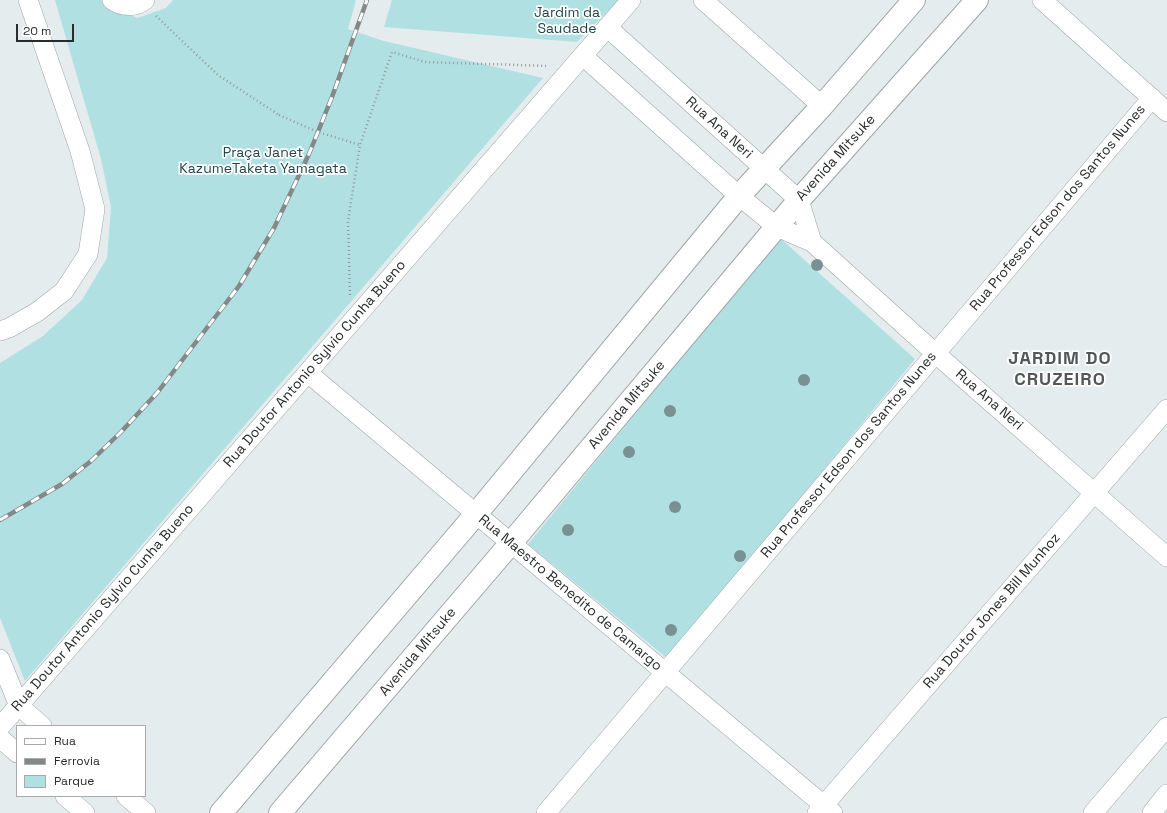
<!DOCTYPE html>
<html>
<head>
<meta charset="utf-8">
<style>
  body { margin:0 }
  #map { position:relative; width:1167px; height:813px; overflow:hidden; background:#e5eced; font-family:"Space Grotesk",sans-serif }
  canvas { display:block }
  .legend { position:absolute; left:16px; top:725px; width:130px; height:72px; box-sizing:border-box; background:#fff; border:1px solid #a9abab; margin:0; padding:5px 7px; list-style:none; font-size:12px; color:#292c2c }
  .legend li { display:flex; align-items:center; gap:8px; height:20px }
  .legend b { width:20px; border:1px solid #a9abab }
  .scale { position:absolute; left:16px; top:24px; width:58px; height:18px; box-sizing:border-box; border:2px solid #292c2c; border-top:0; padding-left:5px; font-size:12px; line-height:14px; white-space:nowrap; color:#292c2c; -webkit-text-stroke:3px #fff; paint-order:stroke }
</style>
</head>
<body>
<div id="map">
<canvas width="1167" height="813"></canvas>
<ul class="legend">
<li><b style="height:5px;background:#fff"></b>Rua</li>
<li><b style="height:5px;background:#838888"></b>Ferrovia</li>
<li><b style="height:11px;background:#b1e0e3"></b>Parque</li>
</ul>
<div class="scale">20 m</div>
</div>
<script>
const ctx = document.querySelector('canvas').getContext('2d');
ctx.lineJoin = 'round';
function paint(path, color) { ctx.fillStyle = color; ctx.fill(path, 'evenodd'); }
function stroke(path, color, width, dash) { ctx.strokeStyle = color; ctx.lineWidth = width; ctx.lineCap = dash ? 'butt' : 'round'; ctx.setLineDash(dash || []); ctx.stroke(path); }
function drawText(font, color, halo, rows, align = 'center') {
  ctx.font = font + ' "Space Grotesk",sans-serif'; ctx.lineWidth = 3.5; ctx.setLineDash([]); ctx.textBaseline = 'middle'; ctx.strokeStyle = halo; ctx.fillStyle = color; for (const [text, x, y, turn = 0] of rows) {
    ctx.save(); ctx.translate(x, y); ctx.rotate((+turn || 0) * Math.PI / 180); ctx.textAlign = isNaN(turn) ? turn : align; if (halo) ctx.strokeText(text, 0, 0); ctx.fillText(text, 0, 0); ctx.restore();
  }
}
const green = new Path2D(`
  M55,0h49l33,18 29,-10 7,-8h183l-8,29 36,12 159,37 -518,603 -25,-63v-255l43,-27 39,-36 25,-42 4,-51 -10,-48z
  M392,0h227l-42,42 -193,-15z
  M780,238l135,121 -247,300 -140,-115z`);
const path = new Path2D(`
  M156,16l62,59 61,40
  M350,295l-2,-74 12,-76 32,-93 33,10 124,4`);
const minor = new Path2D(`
  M112,0c10,7 23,8 33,0
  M703,0l119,106
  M1042,0l125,112
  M607,27l192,173 13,42
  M583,56l156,140 38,31 35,15 123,111 232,204
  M0,331l9,-3 28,-16 27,-21 24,-37 7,-45 -15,-58 -52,-151
  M308,373l525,440
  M0,659l19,47 23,20
  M0,727l631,-727
  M0,738l17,15
  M65,796l20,17
  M126,796l20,17
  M546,813l606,-715
  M817,813l350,-404
  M1093,813l74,-86
  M1152,813l15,-19`);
const secondary = new Path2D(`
  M221,813l255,-299 263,-318 83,-90 92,-106
  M280,813l231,-270 288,-343 178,-200`);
const rail = new Path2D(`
  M0,520l62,-36 29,-23 30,-29 36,-39 82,-107 35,-58 35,-74 23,-57 35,-97`);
const pathBridge = new Path2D(`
  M279,115l39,17 42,13`);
const trees = [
  [817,265],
  [804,380],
  [670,411],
  [629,452],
  [675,507],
  [568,530],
  [740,556],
  [671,630]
];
const parkNames = [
  ["Jardim da",567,13],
  ["Saudade",567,29],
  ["Praça Janet",263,153],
  ["KazumeTaketa Yamagata",263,169]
];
const streetNames = [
  ["Rua Ana Neri",719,128,42],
  ["Avenida Mitsuke",836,158,-48],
  ["Rua Professor Edson dos Santos Nunes",1058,208,-50],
  ["Rua Doutor Antonio Sylvio Cunha Bueno",315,364,-49],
  ["Rua Ana Neri",989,400,41],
  ["Avenida Mitsuke",627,405,-50],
  ["Rua Professor Edson dos Santos Nunes",849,455,-50],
  ["Rua Maestro Benedito de Camargo",570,593,40],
  ["Rua Doutor Antonio Sylvio Cunha Bueno",103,608,-49],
  ["Rua Doutor Jones Bill Munhoz",992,611,-49],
  ["Avenida Mitsuke",418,652,-50]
];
const districtNames = [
  ["JARDIM DO",1060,359],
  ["CRUZEIRO",1060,380]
];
paint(green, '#b1e0e3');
stroke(minor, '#9ea5a6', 20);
stroke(secondary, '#9ea5a6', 24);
stroke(path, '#949999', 2.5, [1, 3]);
stroke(minor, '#fff', 19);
stroke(secondary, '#fff', 22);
stroke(rail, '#838888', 4.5);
stroke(rail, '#fff', 3, [9]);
stroke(pathBridge, '#949999', 2.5, [1, 3]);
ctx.fillStyle = '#799193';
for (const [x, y] of trees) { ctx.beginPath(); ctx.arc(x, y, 6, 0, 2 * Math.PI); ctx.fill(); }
drawText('14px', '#20474a', '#fff', parkNames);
drawText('14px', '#292c2c', '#fff', streetNames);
ctx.letterSpacing = '1px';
drawText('bold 18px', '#515858', '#fff', districtNames);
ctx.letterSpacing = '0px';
</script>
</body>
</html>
